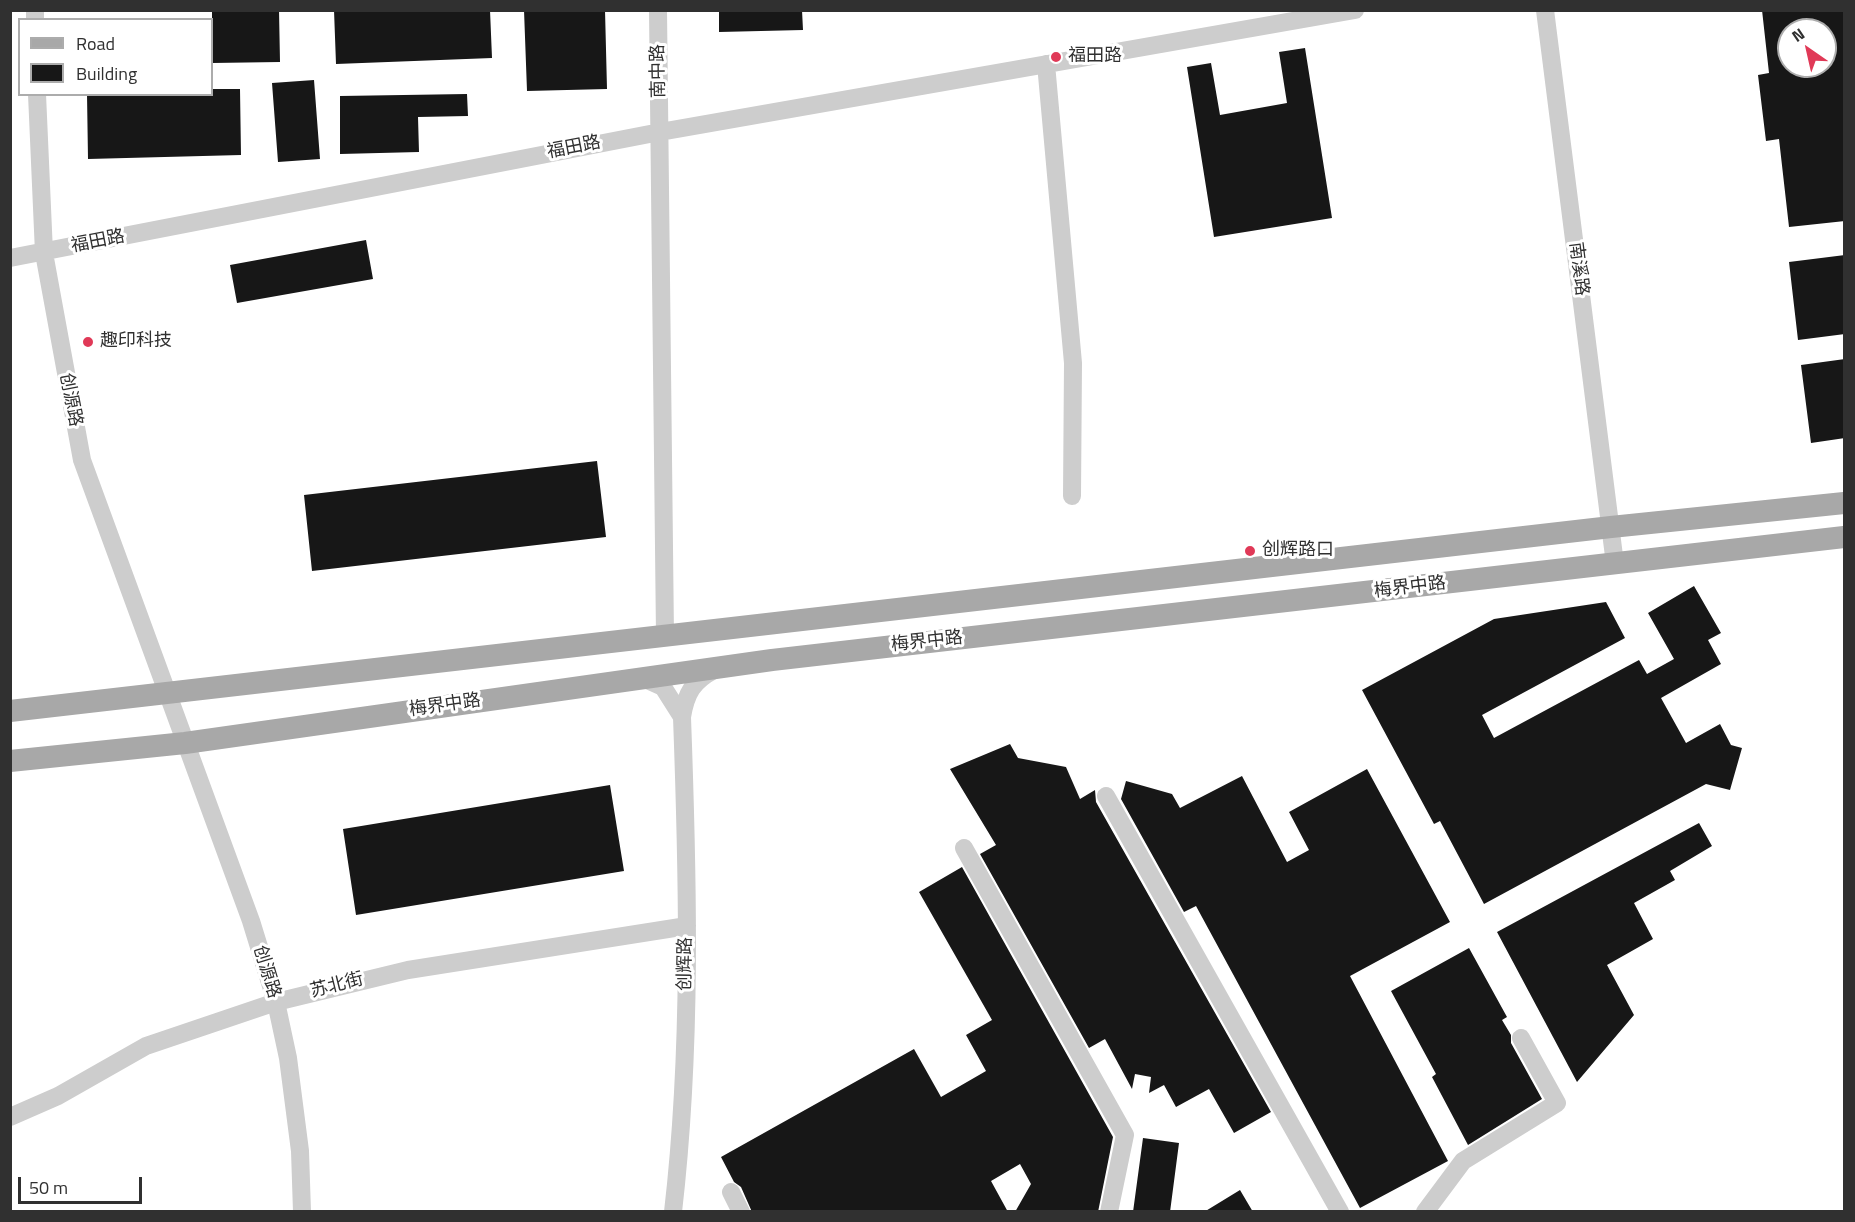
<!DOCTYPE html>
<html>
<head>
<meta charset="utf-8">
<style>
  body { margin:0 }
  #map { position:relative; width:1855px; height:1222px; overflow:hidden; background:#fff; font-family:"Titillium Web",sans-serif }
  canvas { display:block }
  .frame { position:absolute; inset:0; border:12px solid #303030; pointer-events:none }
  .legend { position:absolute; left:18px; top:18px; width:195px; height:78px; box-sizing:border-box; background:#fff; border:2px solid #acacac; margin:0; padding:8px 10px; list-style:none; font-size:18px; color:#303030 }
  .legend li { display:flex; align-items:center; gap:12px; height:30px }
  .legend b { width:30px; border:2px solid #acacac }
  .north { position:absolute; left:1777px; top:18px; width:60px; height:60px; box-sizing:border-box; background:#fff; border:2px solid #acacac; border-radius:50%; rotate:326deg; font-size:16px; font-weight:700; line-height:24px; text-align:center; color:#303030 }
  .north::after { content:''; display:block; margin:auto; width:21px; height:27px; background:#e03957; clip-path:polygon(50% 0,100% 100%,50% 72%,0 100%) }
  .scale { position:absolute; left:18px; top:1177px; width:124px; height:27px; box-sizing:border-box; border:3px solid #303030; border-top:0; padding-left:8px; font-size:18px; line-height:21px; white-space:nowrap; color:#303030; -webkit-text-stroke:4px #fff; paint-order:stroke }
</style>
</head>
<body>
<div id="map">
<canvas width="1855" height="1222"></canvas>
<div class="frame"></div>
<ul class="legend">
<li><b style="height:8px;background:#a8a8a8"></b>Road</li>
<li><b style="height:16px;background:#171717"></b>Building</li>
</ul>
<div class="north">N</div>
<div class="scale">50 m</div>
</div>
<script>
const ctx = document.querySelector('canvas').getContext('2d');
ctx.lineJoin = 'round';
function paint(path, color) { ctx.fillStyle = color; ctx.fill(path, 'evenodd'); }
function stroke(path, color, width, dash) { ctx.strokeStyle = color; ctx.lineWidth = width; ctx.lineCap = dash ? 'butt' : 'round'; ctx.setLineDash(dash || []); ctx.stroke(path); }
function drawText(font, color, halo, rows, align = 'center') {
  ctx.font = font + ' "Titillium Web","Noto Sans SC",sans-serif'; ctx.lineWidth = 6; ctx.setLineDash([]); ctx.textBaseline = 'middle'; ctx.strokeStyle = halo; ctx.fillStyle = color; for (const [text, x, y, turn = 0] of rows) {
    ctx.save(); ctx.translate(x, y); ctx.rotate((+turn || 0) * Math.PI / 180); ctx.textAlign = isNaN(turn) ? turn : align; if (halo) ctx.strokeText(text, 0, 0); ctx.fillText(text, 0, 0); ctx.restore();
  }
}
const building = new Path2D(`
  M212,10h67l1,52 -68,1z
  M334,10h156l2,48 -156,6z
  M524,10h81l2,79 -80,2z
  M719,10h83l1,20 -84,2z
  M1762,10h83v211l-56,6 -10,-88 -13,2 -8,-66 11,-2zM1789,30h36v36h-36z
  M1305,48l27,170 -118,19 -27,-170 24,-4 9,52 67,-12 -8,-51z
  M314,80l6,79 -42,3 -6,-79z
  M212,89h28l1,66 -153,4 -1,-65h125z
  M467,94l1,22 -50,1 1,35 -79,2v-58z
  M366,240l7,39 -136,24 -7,-38z
  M1845,255v79l-47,6 -9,-78z
  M1845,359v79l-34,5 -10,-78z
  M597,461l9,76 -294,34 -8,-76z
  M1694,586l27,47 -13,7 13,24 -60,34 25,45 34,-19 11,21 11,3 -12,42 -24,-6 -222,120 -44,-83 -6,3 -72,-134 132,-71 112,-17 19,36 -143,77 12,23 145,-78 8,14 27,-15 -26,-46z
  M1010,744l8,14 48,9 14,32 15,-9 1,12 175,310 -37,21 -25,-44 -33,18 -12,-22 -15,8 2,-16 -16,-3 -3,15 -27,-50 -16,9 -109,-194 16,-9 -46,-76z
  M1367,769l83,153 -100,54 98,185 -88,47 -164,-302 -12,6 -63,-113 5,-18 46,13 8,14 62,-32 45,86 22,-12 -20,-38z
  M610,785l14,86 -268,44 -13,-86z
  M1699,823l13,23 -42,25 5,9 -41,23 19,36 -46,26 27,50 -57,67 -80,-150z
  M962,867l151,270 -15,75h-83l16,-28 -11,-20 -29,17 17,31h-256l-11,-25 -7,-5 -13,-25 193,-108 27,48 45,-26 -20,-36 26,-15 -73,-128z
  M1469,948l38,69 -5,3 9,15v8l31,56 -74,46 -36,-68 4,-3 -45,-83z
  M1143,1138l36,5 -9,69h-37z
  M1240,1190l13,22h-49z`);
const minor = new Path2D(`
  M35,10v10
  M658,10l7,626
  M1545,10l70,554
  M1046,64l27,299 -1,133
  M37,94l7,159 38,207 169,461 25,81 12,56 12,93 2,61
  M10,258l650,-126 695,-122
  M643,678l20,9 19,30c4,-24 11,-36 32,-47
  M1106,796l234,416
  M964,848l161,287 -16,77
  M10,1117l48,-21 88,-50 130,-44 132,-32 279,-44
  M731,1192l10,20
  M673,1212c19,-164 15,-331 9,-495
  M1425,1212l38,-51 94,-58 -36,-65`);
const major = new Path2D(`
  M10,711l1601,-184 233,-24
  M10,761l175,-18 587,-83 1072,-123`);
const markers = [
  [1056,57,6,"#e03957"],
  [88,342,6,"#e03957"],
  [1250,551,6,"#e03957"]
];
const poiNames = [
  ["福田路",1068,57],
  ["趣印科技",100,342],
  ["创辉路口",1262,551]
];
const streetNames = [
  ["南中路",659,71,-91],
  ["福田路",574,148,-11],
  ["福田路",98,242,-11],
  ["南溪路",1578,269,83],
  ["创源路",70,400,79],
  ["梅界中路",1410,588,-7],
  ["梅界中路",927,642,-6],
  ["梅界中路",445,706,-8],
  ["创辉路",686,964,-89],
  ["创源路",266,972,73],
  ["苏北街",337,986,-14]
];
paint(building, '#171717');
stroke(minor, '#cdcdcd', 18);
stroke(major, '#a8a8a8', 22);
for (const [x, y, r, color] of markers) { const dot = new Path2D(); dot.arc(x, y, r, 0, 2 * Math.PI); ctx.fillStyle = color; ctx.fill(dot); stroke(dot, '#fff', 2); }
drawText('18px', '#303030', '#fff', poiNames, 'left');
drawText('18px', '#303030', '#fff', streetNames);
</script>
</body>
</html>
